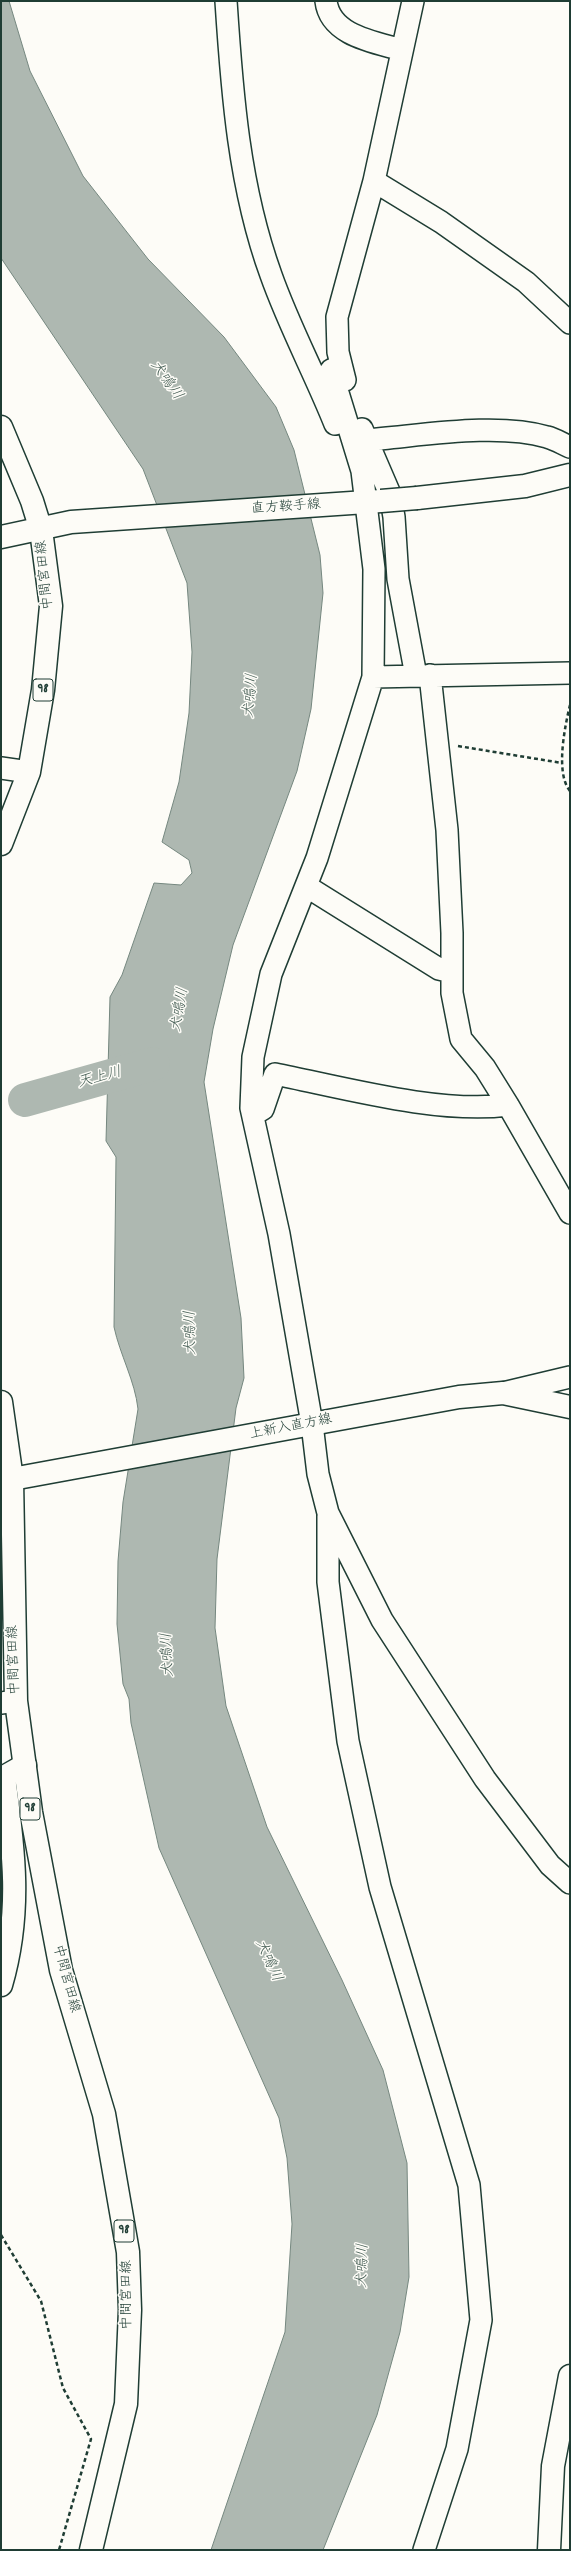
<!DOCTYPE html>
<html>
<head>
<meta charset="utf-8">
<style>
  body { margin:0 }
  #map { position:relative; width:571px; height:2551px; overflow:hidden; background:#fdfcf7; font-family:Dekko,sans-serif }
  canvas { display:block }
  .frame { position:absolute; inset:0; border:2px solid #1f3d34; pointer-events:none }
</style>
</head>
<body>
<div id="map">
<canvas width="571" height="2551"></canvas>
<div class="frame"></div>
</div>
<script>
const ctx = document.querySelector('canvas').getContext('2d');
ctx.lineJoin = 'round';
function paint(path, color) { ctx.fillStyle = color; ctx.fill(path, 'evenodd'); }
function stroke(path, color, width, dash) { ctx.strokeStyle = color; ctx.lineWidth = width; ctx.lineCap = dash ? 'butt' : 'round'; ctx.setLineDash(dash || []); ctx.stroke(path); }
function drawText(font, color, halo, rows, align = 'center') {
  ctx.font = font + ' Dekko,"Klee One",sans-serif'; ctx.lineWidth = 3; ctx.setLineDash([]); ctx.textBaseline = 'middle'; ctx.strokeStyle = halo; ctx.fillStyle = color; for (const [text, x, y, turn = 0] of rows) {
    ctx.save(); ctx.translate(x, y); ctx.rotate((+turn || 0) * Math.PI / 180); ctx.textAlign = isNaN(turn) ? turn : align; if (halo) ctx.strokeText(text, 0, 0); ctx.fillText(text, 0, 0); ctx.restore();
  }
}
const water = new Path2D(`
  M1,1h8l21,70 53,105 65,83 76,78 52,70 18,43 26,105 3,38 -12,116 -14,62 -64,174 -20,84 -9,53 37,236 3,60 -8,30 -19,151 -2,69 11,78 41,121 75,153 41,90 24,93 2,114 -9,55 -23,83 -54,135h-112l74,-218 7,-108 -5,-66 -8,-40 -120,-270 -28,-125 -2,-24 -6,-15 -6,-60 1,-63 5,-59 15,-93c-3,-28 -18,-54 -24,-82l2,-170 -10,-16 4,-144 12,-22 32,-92 27,2 11,-12 -3,-13 -27,-18 17,-60 10,-69 3,-61 -5,-69 -44,-114 -142,-211z`);
const river = new Path2D(`
  M25,1100l128,-36`);
const path = new Path2D(`
  M570,705c-5,21 -15,68 0,86
  M458,746l104,17
  M1,2235l40,66 22,87 28,51 -32,111`);
const minor = new Path2D(`
  M226,1c6,92 13,186 45,274 18,51 44,99 64,149
  M326,1c4,35 49,41 76,49
  M374,181l67,41 85,60 44,41
  M341,366l-10,4 31,101 12,98 -1,108 -56,181 -46,116 -18,83 -2,51 28,126 33,190 6,50 10,39 54,107 103,159 65,86 20,18
  M345,380l-7,-28 -1,-35 37,-136 39,-180
  M362,429l28,65 4,23 4,62 18,97
  M366,440c54,-4 130,-18 181,-3 8,2 16,7 23,10
  M430,675l17,155 5,103v60l9,46 24,29 23,37 62,108
  M373,677l197,-4
  M1,768l28,4
  M306,886l133,83 13,3
  M253,1115l10,-6 12,-35c70,14 164,40 233,31
  M503,1393l67,-16
  M328,1516v66l20,159 32,146 89,298 12,135 -24,129 -33,101
  M1,1703l15,-2`);
const tertiary = new Path2D(`
  M1,1985c21,-72 13,-135 3,-208l21,-12
  M549,2550l4,-84 17,-90`);
const secondary = new Path2D(`
  M417,498l108,-12 45,-11
  M1,537l70,-15 310,-21
  M12,1479l447,-82 44,-4 67,14`);
const primary = new Path2D(`
  M1,427l31,74 9,29 10,76 -8,84 -14,82 -28,72
  M1,1402l11,77 4,222 15,111 30,158 43,144 24,138 2,58 -4,94 -35,146`);
const secondaryBridge = new Path2D(`
  M381,501l36,-3`);
const shields = [
  [43,690,20],
  [30,1809,20],
  [124,2231,20]
];
const shieldNames = [
  ["98",43,690],
  ["98",30,1809],
  ["98",124,2231]
];
const streetNames = [
  ["直方鞍手線",286,508,-4],
  ["中間宮田線",46,575,-96],
  ["上新入直方線",291,1428,-11],
  ["中間宮田線",15,1660,-92],
  ["中間宮田線",65,1979,75],
  ["中間宮田線",128,2295,-90]
];
const waterNames = [
  ["犬鳴川",165,381,55],
  ["犬鳴川",252,696,-85],
  ["犬鳴川",181,1010,-80],
  ["天上川",100,1079,-15],
  ["犬鳴川",192,1333,-91],
  ["犬鳴川",169,1655,-93],
  ["犬鳴川",267,1961,65],
  ["犬鳴川",364,2266,-88]
];
paint(water, '#aeb8b1');
stroke(water, '#75877f', 1);
stroke(river, '#aeb8b1', 34);
stroke(minor, '#1f3d34', 24);
stroke(tertiary, '#1f3d34', 25);
stroke(secondary, '#1f3d34', 25);
stroke(primary, '#1f3d34', 25);
stroke(path, '#1f3d34', 2.5, [4, 3]);
stroke(minor, '#fdfcf7', 21);
stroke(tertiary, '#fdfcf7', 22);
stroke(secondary, '#fdfcf7', 22);
stroke(primary, '#fdfcf7', 22);
stroke(secondaryBridge, '#1f3d34', 25, []);
stroke(secondaryBridge, '#fdfcf7', 22);
for (const [x, y, w] of shields) { const box = new Path2D(); box.roundRect(x - w / 2, y - 11, w, 22, 3); ctx.fillStyle = '#fdfcf7'; ctx.fill(box); stroke(box, '#1f3d34', 1); }
drawText('bold 13px', '#1f3d34', null, shieldNames);
drawText('14px', '#1f3d34', '#fdfcf7', streetNames);
drawText('italic 15px', '#435c53', '#fdfcf7', waterNames);
</script>
</body>
</html>
